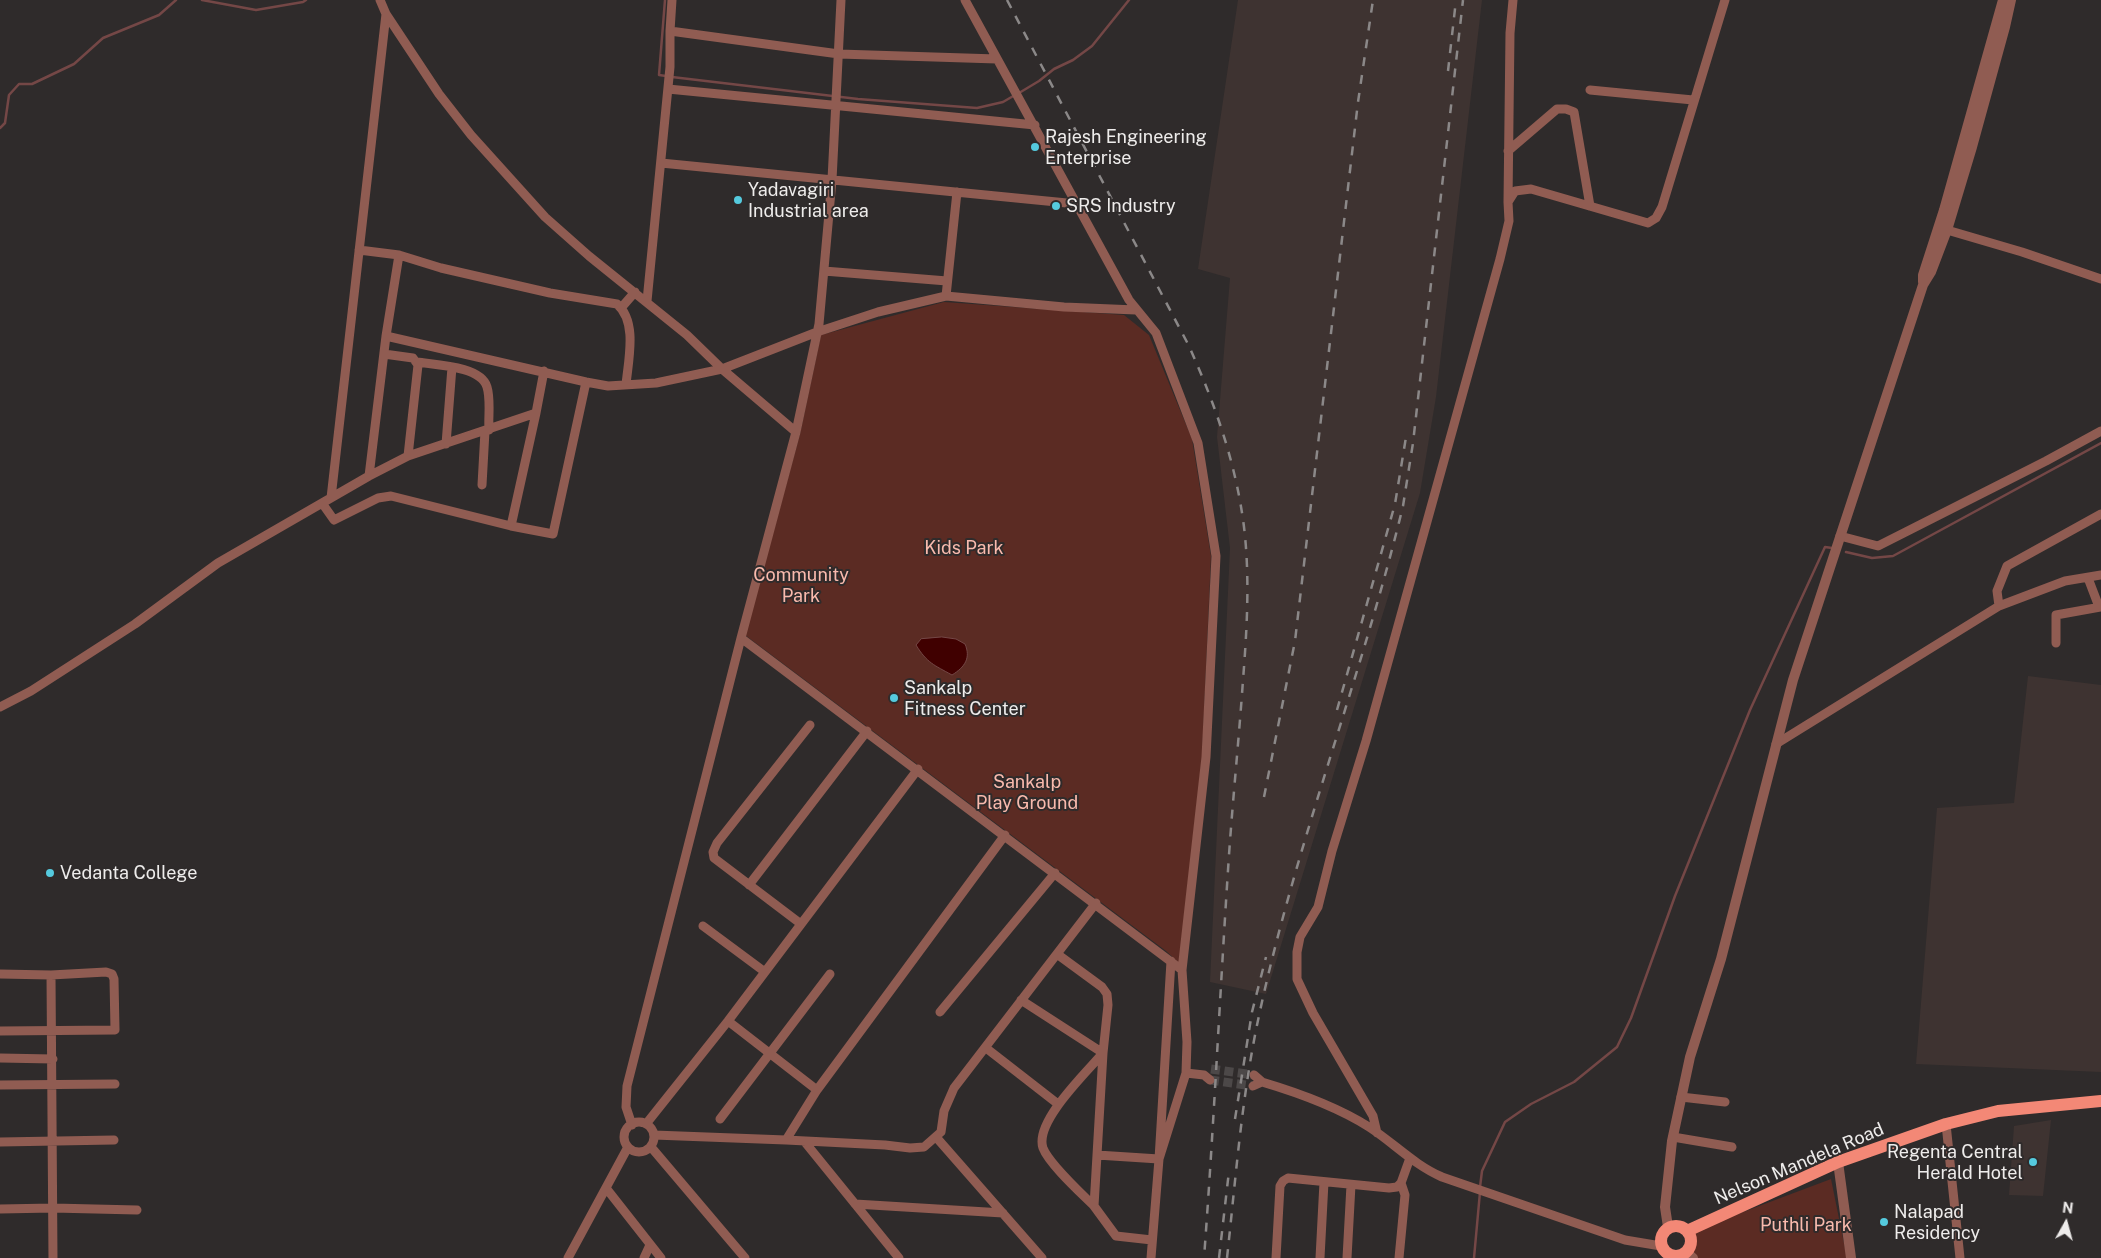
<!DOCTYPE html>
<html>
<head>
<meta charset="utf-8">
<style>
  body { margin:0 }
  #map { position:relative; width:2101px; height:1258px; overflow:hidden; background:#2f2b2b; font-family:"Public Sans",sans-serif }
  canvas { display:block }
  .north { position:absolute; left:2041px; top:1198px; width:50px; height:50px; -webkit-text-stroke:4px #2f2b2b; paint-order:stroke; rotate:7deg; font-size:14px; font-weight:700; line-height:20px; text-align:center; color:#eeeceb }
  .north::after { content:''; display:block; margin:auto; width:18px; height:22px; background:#eeeceb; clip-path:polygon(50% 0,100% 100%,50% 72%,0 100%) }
</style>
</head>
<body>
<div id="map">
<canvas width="2101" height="1258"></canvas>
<div class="north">N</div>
</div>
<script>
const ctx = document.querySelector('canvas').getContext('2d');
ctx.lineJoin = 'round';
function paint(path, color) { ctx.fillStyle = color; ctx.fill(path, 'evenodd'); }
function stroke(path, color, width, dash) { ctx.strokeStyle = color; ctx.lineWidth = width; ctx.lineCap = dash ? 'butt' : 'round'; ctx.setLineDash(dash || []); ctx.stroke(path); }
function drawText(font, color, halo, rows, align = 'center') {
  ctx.font = font + ' "Public Sans",sans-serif'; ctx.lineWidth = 4; ctx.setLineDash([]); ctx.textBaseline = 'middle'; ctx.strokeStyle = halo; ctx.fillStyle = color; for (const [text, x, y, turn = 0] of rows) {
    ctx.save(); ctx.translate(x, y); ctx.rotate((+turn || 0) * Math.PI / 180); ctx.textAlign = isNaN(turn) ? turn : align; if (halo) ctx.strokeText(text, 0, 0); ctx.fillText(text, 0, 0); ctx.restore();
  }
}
const built = new Path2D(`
  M1238,0h244l-46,397 -16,96 -154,501 -56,-12 20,-434 -13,-111 13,-159 -32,-9z
  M2028,676l73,9v387l-185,-8 21,-256 77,-5z
  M2051,1120l-8,76 -34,-1 5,-69z`);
const green = new Path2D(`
  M944,302l180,13 25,20 43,104 19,117 -9,201 -23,206 -13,-12 -421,-316 55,-201 21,-99z
  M1831,1179l16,79h-152l-7,-6 4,-8 -2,-12z`);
const water = new Path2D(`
  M942,637l14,2 9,5c6,14 0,23 -13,31 -18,-10 -25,-12 -36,-30l5,-6z`);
const stream = new Path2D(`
  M202,0l54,10 47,-8 3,-2
  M665,0l-6,75 7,1
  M672,77l186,22 119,9 26,-6 12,-7
  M1019,93l20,-12 15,-12 19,-9 19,-14 37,-46
  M0,128l5,-5 4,-28 10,-11h13l42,-20 29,-26 56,-23 17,-15
  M1846,552l26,6 21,-2 208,-113
  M1480,1187l2,-16 23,-49 26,-18 43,-22 43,-35 14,-29 44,-122 75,-186 75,-163 7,1
  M1474,1258l6,-66`);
const minorTunnel = new Path2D(`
  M1211,1069l43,6
  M1210,1080l43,6`);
const minor = new Path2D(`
  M380,0l6,14 53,80 32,41 74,82 44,39 98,79 35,34 74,63
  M965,0l164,300 27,33 42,110 18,113 -10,201 -24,213
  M670,31l169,23 158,5
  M668,89l367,36
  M1590,90l103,10
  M1508,151l49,-42h9l8,3 16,94
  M661,163l416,41
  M1508,202l2,-169 3,-33
  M1947,230l75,22 79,27
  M359,250l40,5 42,13 109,25 67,11c21,18 11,57 9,81
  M824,271l123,10
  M946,296l11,-104
  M647,301l23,-234v-36l2,-31
  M621,308l14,-16
  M386,336l200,46 22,4 48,-3 66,-14 95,-37 61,-20 68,-16 118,11 72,3
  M384,354l29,4 5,7 -10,91
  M417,362c18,3 64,4 70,25 4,13 1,30 2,43
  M446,444l6,-77
  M369,476l17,-140 13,-81
  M482,485l3,-54
  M331,498l55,-484
  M322,503l12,17 44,-22 13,-2 120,30 42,8 33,-152
  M511,526l25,-113 8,-42
  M1840,536l38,10 168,-85 55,-30
  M2088,578l11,29
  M1999,606l-2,-15 10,-25 94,-52
  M741,638l441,332 5,72 -1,31 18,2 6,5
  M2056,643v-28l45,-8
  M0,707l31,-16 104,-67 83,-61 151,-87 39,-20 128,-43
  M1776,744l223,-138 66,-25 36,-6
  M749,885l118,-154
  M801,924l-87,-66 -1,-6 4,-9 93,-118
  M703,926l62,46
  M1057,954l45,33 5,7 1,11 -5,48 -9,153 22,30 36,4
  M0,974l51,1 55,-3 6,2 2,5 1,51 -115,1
  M51,975l2,283
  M1021,1000l82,53c-16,19 -69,69 -60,95 6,16 38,45 51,58
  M940,1012l115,-139
  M728,1021l89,69
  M986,1048l72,56
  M0,1058l53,1
  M1254,1075l8,7c37,11 74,24 107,45 25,16 45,38 73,50l183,63 36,6
  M0,1085l115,-1
  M1253,1086l9,-4
  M1681,1097l44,5
  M720,1119l110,-145
  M624 1137a15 15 0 1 1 30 0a15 15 0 1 1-30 0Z
  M646,1124l82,-103 190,-252
  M1946,1124l14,134
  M632,1125l-6,-18 1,-21 114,-448 55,-206 23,-108 13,-144 9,-180
  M1377,1133l-4,-17 -60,-103 -16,-34v-27l3,-15 18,-30 14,-56 34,-110 134,-482 9,-38 -1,-19 7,-11 16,-2 117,34 8,-5 6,-11 63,-207
  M654,1135l132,5 99,5 25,3 14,-1 17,-15 3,-21 10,-23 142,-185
  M936,1137l106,121
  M1673,1137l59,10
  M786,1140l31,-50 188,-255
  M804,1141l95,117
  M0,1142l114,-2
  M651,1147l94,111
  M1097,1155l62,4 12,-198
  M606,1188l55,70
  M855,1204l148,9
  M0,1209l53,-1 84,2
  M568,1258l60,-111
  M644,1258l6,-13
  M1151,1258l8,-99 27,-86
  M1276,1258l4,-72 3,-5 5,-3 101,10 8,-1 4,-4 9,-25
  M1320,1258l4,-76
  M1347,1258l4,-73
  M1399,1258l6,-63 -4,-12`);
const tertiary = new Path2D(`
  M1923,282v-7l21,-65 59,-210
  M1838,1162l13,96
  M1668,1227l-3,-20 7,-66 18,-84 31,-98 72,-279 130,-395 8,-13 16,-42 25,-83 33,-120 6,-27
  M1686,1252l7,6`);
const primary = new Path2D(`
  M1661 1241a15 15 0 1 1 30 0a15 15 0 1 1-30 0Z
  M1687,1231l151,-69 108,-38 52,-13 103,-10`);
const rail = new Path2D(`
  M1007,0l182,346c26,58 47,117 55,181 6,50 3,102 -1,153 -4,58 -10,117 -14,175 -9,135 -15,269 -25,403
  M1448,71l8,-71
  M1337,710l58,-206 12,-73
  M1264,797l31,-156 63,-539 15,-102
  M1235,1119l17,-107 14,-55
  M1219,1258l10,-87
  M1227,1258c9,-82 15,-166 33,-247 37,-171 102,-335 143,-505l10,-63 50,-443`);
const markers = [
  [1035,147,5,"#55cade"],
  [738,200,5,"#55cade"],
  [1056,206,5,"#55cade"],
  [894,698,5,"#55cade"],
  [50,873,5,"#55cade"],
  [2033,1162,5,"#55cade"],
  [1884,1222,5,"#55cade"]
];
const poiNames = [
  ["Rajesh Engineering",1045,137],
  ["Enterprise",1045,158],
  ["Yadavagiri",748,190],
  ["Industrial area",748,211],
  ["SRS Industry",1066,206],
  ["Sankalp",904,688],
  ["Fitness Center",904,709],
  ["Vedanta College",60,873],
  ["Regenta Central",2023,1152,"right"],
  ["Herald Hotel",2023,1173,"right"],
  ["Nalapad",1894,1212],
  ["Residency",1894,1233]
];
const parkNames = [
  ["Kids Park",964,548],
  ["Community",801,575],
  ["Park",801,596],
  ["Sankalp",1027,782],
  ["Play Ground",1027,803],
  ["Puthli Park",1806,1225]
];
const streetNames = [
  ["Nelson Mandela Road",1799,1164,-23]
];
paint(built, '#3e3331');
paint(green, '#5b2b23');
paint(water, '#400000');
stroke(water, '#744746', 1);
stroke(stream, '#744746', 2.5);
stroke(minorTunnel, '#4c4848', 9, [9, 4.5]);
stroke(minor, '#905c52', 9);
stroke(tertiary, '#905c52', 10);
stroke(primary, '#f38876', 12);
stroke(rail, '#8b8888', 2.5, [9, 9]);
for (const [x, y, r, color] of markers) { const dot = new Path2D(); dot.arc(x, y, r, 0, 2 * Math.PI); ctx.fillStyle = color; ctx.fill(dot); stroke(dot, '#2f2b2b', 2); }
drawText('18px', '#eeeceb', '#2f2b2b', poiNames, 'left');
drawText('18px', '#f9baad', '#2f2b2b', parkNames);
drawText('18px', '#eeeceb', '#2f2b2b', streetNames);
</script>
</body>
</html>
